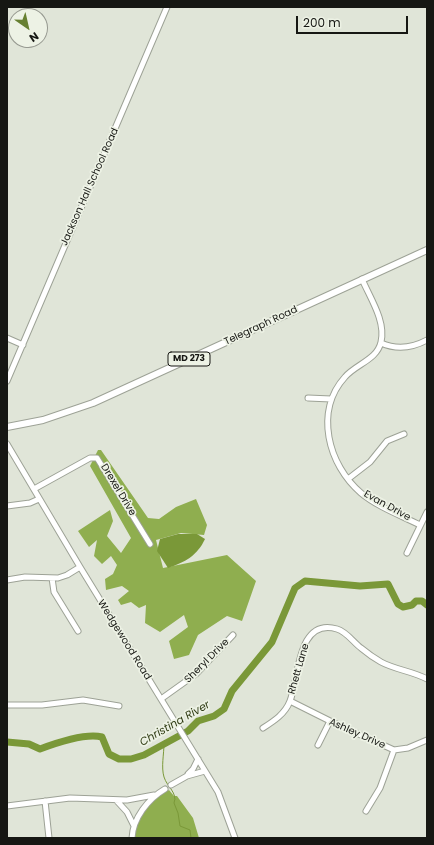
<!DOCTYPE html>
<html>
<head>
<meta charset="utf-8">
<style>
  body { margin:0 }
  #map { position:relative; width:434px; height:845px; overflow:hidden; background:#e0e5d8; font-family:Poppins,sans-serif }
  canvas { display:block }
  .frame { position:absolute; inset:0; border:8px solid #161713; pointer-events:none }
  .north { position:absolute; left:8px; top:8px; width:40px; height:40px; box-sizing:border-box; background:#edf2e5; border:1px solid #979a91; border-radius:50%; rotate:146deg; font-size:11px; font-weight:700; line-height:16px; text-align:center; color:#161713 }
  .north::after { content:''; display:block; margin:auto; width:14px; height:18px; background:#678032; clip-path:polygon(50% 0,100% 100%,50% 72%,0 100%) }
  .scale { position:absolute; left:296px; top:16px; width:112px; height:18px; box-sizing:border-box; border:2px solid #161713; border-top:0; padding-left:5px; font-size:12px; line-height:14px; white-space:nowrap; color:#161713; -webkit-text-stroke:3px #edf2e5; paint-order:stroke }
</style>
</head>
<body>
<div id="map">
<canvas width="434" height="845"></canvas>
<div class="frame"></div>
<div class="north">N</div>
<div class="scale">200 m</div>
</div>
<script>
const ctx = document.querySelector('canvas').getContext('2d');
ctx.lineJoin = 'round';
function paint(path, color) { ctx.fillStyle = color; ctx.fill(path, 'evenodd'); }
function stroke(path, color, width, dash) { ctx.strokeStyle = color; ctx.lineWidth = width; ctx.lineCap = dash ? 'butt' : 'round'; ctx.setLineDash(dash || []); ctx.stroke(path); }
function drawText(font, color, halo, rows, align = 'center') {
  ctx.font = font + ' Poppins,sans-serif'; ctx.lineWidth = 3.5; ctx.setLineDash([]); ctx.textBaseline = 'middle'; ctx.strokeStyle = halo; ctx.fillStyle = color; for (const [text, x, y, turn = 0] of rows) {
    ctx.save(); ctx.translate(x, y); ctx.rotate((+turn || 0) * Math.PI / 180); ctx.textAlign = isNaN(turn) ? turn : align; if (halo) ctx.strokeText(text, 0, 0); ctx.fillText(text, 0, 0); ctx.restore();
  }
}
const forest = new Path2D(`
  M98,450h3l47,68 11,1 17,-12 20,-8 11,26 -3,10 -23,-2 -25,7 7,28 64,-13 29,26 -14,40 -15,-5 -29,19 -9,20 -15,4 -5,-18 19,-14 -4,-12 -24,17 -15,-9 1,-18 -7,3 -8,-6 -10,3 -3,-5 11,-9 -7,-5 -16,4 -1,-11 8,-5 4,-9 -6,-9 -9,8 -8,-8 3,-16 -8,7 -11,-16 32,-21 3,11 -6,15 14,17 10,-15 -41,-72z
  M169,790l5,6h3l16,22 6,20h-64c1,-21 17,-39 34,-48z`);
const water = new Path2D(`
  M178,534h19l8,5c-8,17 -20,23 -37,29l-11,-17 3,-12z`);
const stream = new Path2D(`
  M164,744c0,10 -3,23 0,33 3,10 14,16 10,26l4,10 2,13 10,4 1,8`);
const river = new Path2D(`
  M7,742l22,2 11,5c16,-6 46,-16 62,-12l7,17 10,5h12l13,-4 44,-24 10,-10 16,-5 10,-7 8,-18 40,-49 20,-47 3,-7 10,-7 55,5 28,-2 10,20 5,3 9,-2 4,-4h6l5,4`);
const minor = new Path2D(`
  M362,279c8,19 24,42 19,63 -4,18 -25,22 -36,35 -31,34 -17,88 16,116 17,14 39,22 59,32
  M7,338l16,7
  M381,343c16,7 31,5 46,-3
  M7,381l160,-374
  M308,398l23,1
  M7,444l73,123 138,225 17,46
  M348,479l22,-17 17,-21 17,-7
  M34,489l56,-31h7l53,86
  M7,506l23,-3 9,-4
  M407,553l20,-41
  M52,578l2,14 24,39
  M7,580l18,-3 33,1 9,-3 13,-8
  M161,699l35,-25 37,-39
  M290,701l40,20 64,29 14,-2 19,-8
  M7,705h35l41,-5 36,6
  M263,728c11,-7 22,-14 27,-27 9,-23 7,-84 47,-72 10,3 16,13 24,19 6,5 13,10 20,14 15,8 31,9 46,17
  M318,745l12,-24
  M188,774l5,-5 5,-10
  M171,785l16,-9 18,-5
  M116,800l11,12 7,14
  M45,801l4,37
  M7,806l63,-8 57,2 27,-5
  M366,811l14,-23 14,-38
  M132,838c1,-20 16,-39 33,-49`);
const major = new Path2D(`
  M7,427l36,-7 50,-17 334,-153`);
const shields = [
  [189,359,42]
];
const shieldNames = [
  ["MD 273",189,359]
];
const streetNames = [
  ["Jackson Hall School Road",90,187,-66],
  ["Telegraph Road",261,326,-25],
  ["Drexel Drive",118,490,59],
  ["Evan Drive",387,506,29],
  ["Wedgewood Road",124,640,58],
  ["Sheryl Drive",207,661,-45],
  ["Rhett Lane",299,669,-74],
  ["Ashley Drive",357,734,24]
];
const waterNames = [
  ["Christina River",175,724,-30]
];
paint(forest, '#8fae4f');
paint(water, '#7a9838');
stroke(stream, '#7a9838', 1);
stroke(river, '#7a9838', 7);
stroke(minor, '#9da296', 7);
stroke(major, '#9da296', 8);
stroke(minor, '#fff', 5);
stroke(major, '#fff', 6);
for (const [x, y, w] of shields) { const box = new Path2D(); box.roundRect(x - w / 2, y - 7, w, 14, 3); ctx.fillStyle = '#edf2e5'; ctx.fill(box); stroke(box, '#161713', 1); }
drawText('bold 9px', '#161713', null, shieldNames);
drawText('10px', '#161713', '#edf2e5', streetNames);
drawText('italic 11px', '#323e17', '#edf2e5', waterNames);
</script>
</body>
</html>
